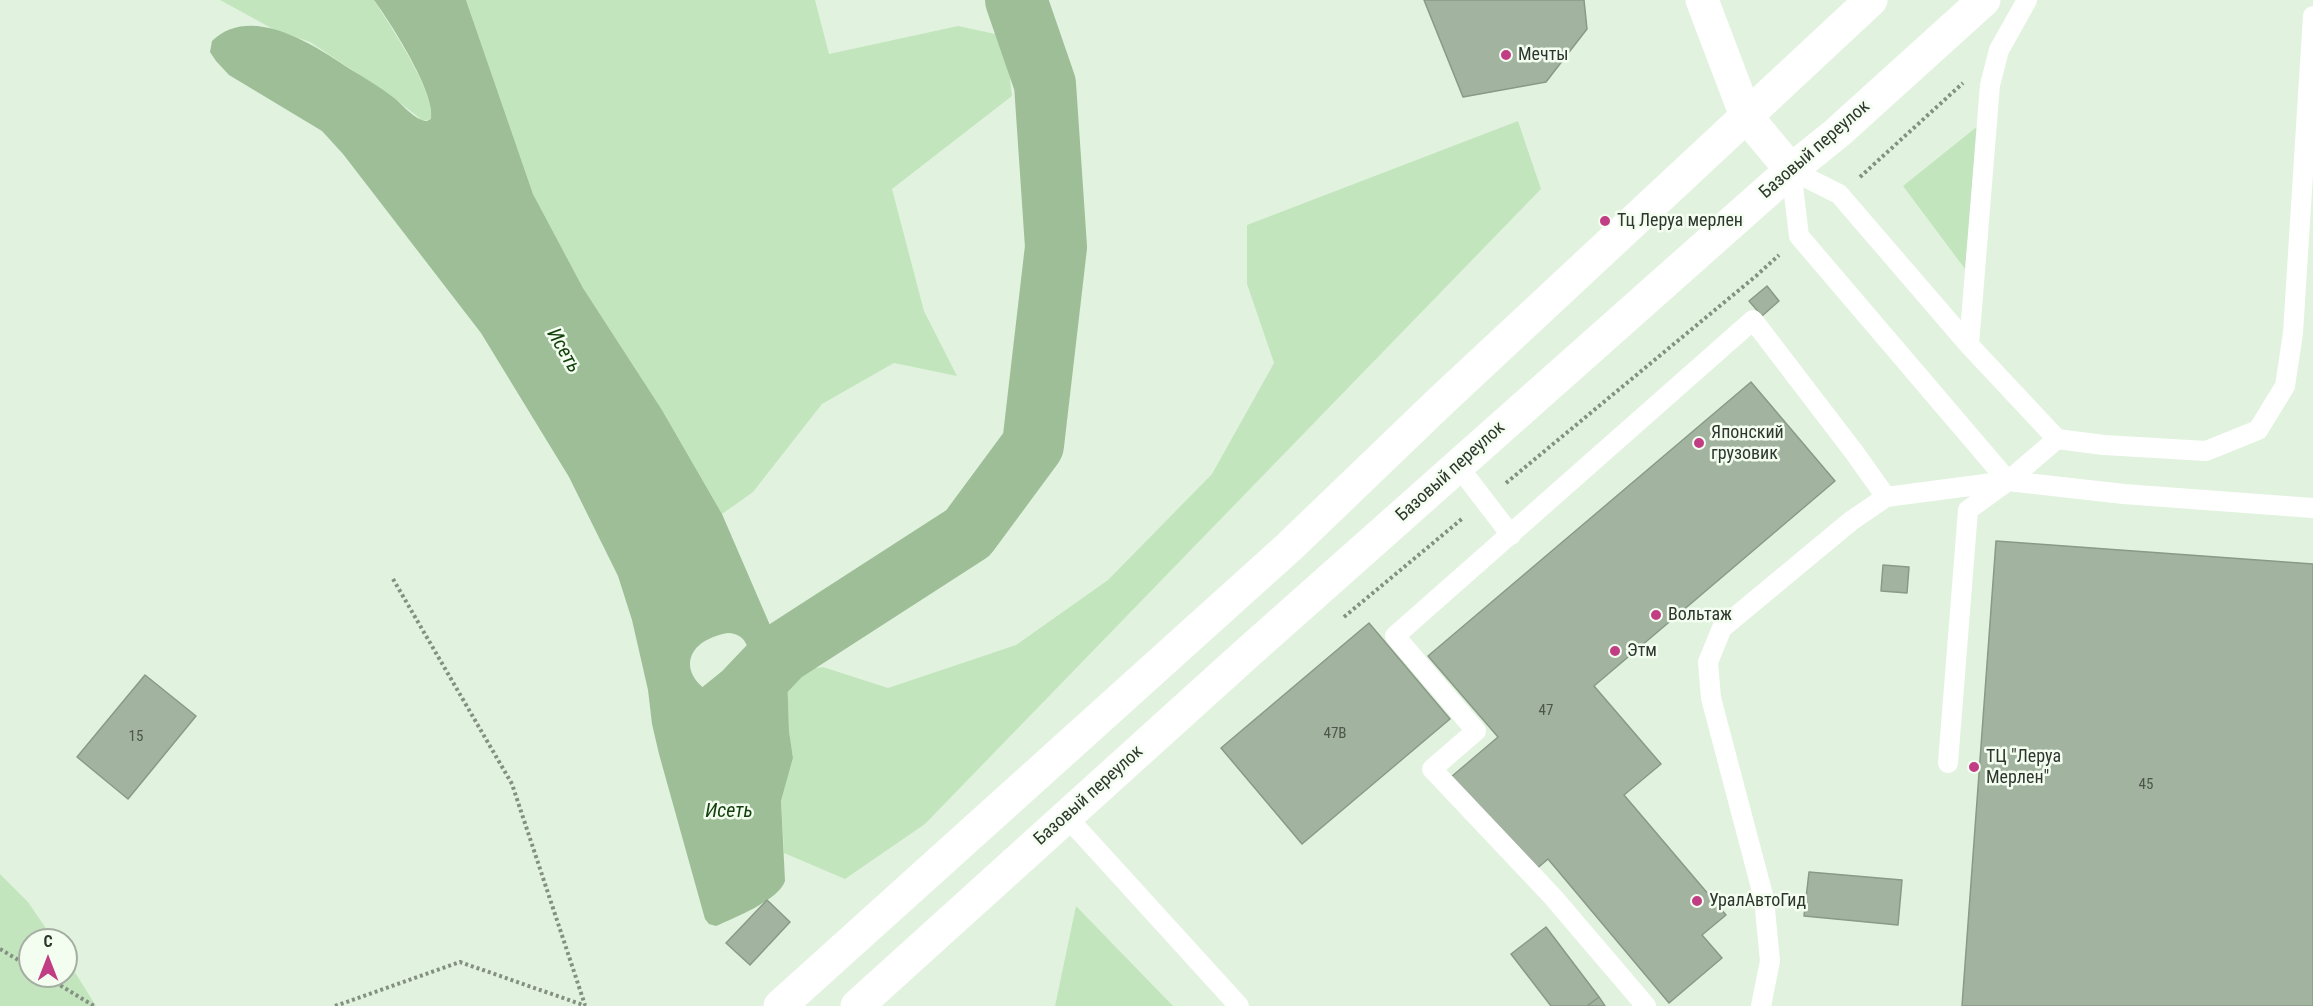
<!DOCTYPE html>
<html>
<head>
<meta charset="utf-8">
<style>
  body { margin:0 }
  #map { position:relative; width:2313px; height:1006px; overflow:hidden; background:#e1f3de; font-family:"Roboto Condensed",sans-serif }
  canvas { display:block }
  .north { position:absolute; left:18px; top:928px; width:60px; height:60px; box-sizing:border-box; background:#f3fef1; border:2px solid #a5aea3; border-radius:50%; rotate:0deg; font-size:16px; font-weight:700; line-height:24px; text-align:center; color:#2f362d }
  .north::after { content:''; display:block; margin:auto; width:21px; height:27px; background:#c13e84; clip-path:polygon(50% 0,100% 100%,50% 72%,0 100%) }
</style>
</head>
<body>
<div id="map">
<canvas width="2313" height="1006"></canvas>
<div class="north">С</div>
</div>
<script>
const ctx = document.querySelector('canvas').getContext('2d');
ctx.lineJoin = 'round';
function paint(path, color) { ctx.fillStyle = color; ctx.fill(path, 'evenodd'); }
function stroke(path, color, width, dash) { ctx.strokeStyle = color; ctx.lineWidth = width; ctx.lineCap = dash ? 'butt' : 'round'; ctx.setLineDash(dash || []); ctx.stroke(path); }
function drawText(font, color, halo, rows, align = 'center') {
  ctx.font = font + ' "Roboto Condensed",sans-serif'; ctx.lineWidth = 5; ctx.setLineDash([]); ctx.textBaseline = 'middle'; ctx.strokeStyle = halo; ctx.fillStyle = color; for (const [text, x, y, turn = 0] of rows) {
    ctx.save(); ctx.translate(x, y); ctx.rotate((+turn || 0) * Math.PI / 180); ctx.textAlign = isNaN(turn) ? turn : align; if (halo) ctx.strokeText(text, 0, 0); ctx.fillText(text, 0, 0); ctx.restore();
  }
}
const green = new Path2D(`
  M220,0h154c15,24 62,93 57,119l-8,2 -30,-24 -83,-55 -37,-13z
  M466,0h349l14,54 129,-28 47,10 7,60 -120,93 32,122 33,65 -63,-13 -72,41 -69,88 -31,22 -60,-104 -79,-122 -50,-94z
  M1518,121l23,68 -616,635 -80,55 -61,-26 -3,-52 12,-43 -4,-27 -2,-59 36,-5 65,21 128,-43 92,-65 104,-106 62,-111 -27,-79v-59z
  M1979,125l-14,144 -62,-83z
  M0,874l28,28 26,38h-24v36h36v-18l30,48h-96z
  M1076,906l97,100h-118z`);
const water = new Path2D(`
  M374,0h92l67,194 50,94 79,122 60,104 60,139 5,19 2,59 4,27 -12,43 4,80c-6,19 -51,37 -69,45l-7,-2 -4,-5 -46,-165 -7,-30 -4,-34 -16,-70 -14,-44 -49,-99 -88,-144 -138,-179 -21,-23 -93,-56 -13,-14 -6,-9 2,-11c39,-38 102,4 138,28 15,9 30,18 43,28 9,7 18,19 29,23 4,2 5,1 9,-1 5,-26 -41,-97 -57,-119zM728,633c38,2 15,62 -10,64 -41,-20 -36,-56 10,-64z`);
const river = new Path2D(`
  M722,711l21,-17 39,-41 186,-120 65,-88 23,-198 -11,-163 -29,-84`);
const building = new Path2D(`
  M1424,0h160l3,29 -41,53 -83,15z
  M1767,286l12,15 -17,15 -13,-15z
  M1751,382l84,99 -241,205 67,78 -37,31 102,120 -24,20 20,23 -53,45 -121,-144 -22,19 -82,-95 54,-46 -70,-81z
  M1996,541l317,23v442h-351z
  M1883,565l26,2 -2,26 -26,-2z
  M1369,623l81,96 -148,125 -81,-96z
  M145,675l51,41 -68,83 -51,-42z
  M1809,872l93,8 -4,45 -94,-9z
  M767,900l23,22 -40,43 -24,-22z
  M1546,927l53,70 -12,9h-36l-40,-52z
  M1599,997l6,9h-18z`);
const path = new Path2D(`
  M1860,177l103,-94
  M1506,483l250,-207 23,-21
  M393,579l119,205 73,221
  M1344,617l119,-99
  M0,949l30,18
  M45,976l49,30
  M335,1006l125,-44 126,44`);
const lane = new Path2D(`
  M1791,170l48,24 130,151 88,94 47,6 102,6 52,-21 27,-44 8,-53 20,-317
  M1791,170l8,66 209,245
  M1969,345l21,-260 9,-35 28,-50
  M1458,466l53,69
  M1948,763l20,-253 40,-29 49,-42
  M1066,816l173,190
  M1646,1006l-93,-109 -121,-128 44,-38 -81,-95 358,-316 101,132 32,45
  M1761,1006l9,-45 -6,-62 -53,-201 -3,-36 14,-34 129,-107 35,-24 122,-16 116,13 189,14`);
const street = new Path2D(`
  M1702,0l44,116`);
const primary = new Path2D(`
  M1746,116l45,54
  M780,1006l509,-459 153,-147 429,-400
  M857,1006l388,-351 546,-485 46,-37 147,-133`);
const markers = [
  [1506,55,6,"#c13e84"],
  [1605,221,6,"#c13e84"],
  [1699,443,6,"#c13e84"],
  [1656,615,6,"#c13e84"],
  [1615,651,6,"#c13e84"],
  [1974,767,6,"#c13e84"],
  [1697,901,6,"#c13e84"]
];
const numberNames = [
  ["47",1546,711],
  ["47В",1335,734],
  ["15",136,737],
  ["45",2146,785]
];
const poiNames = [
  ["Мечты",1518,55],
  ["Тц Леруа мерлен",1617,221],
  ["Японский",1711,433],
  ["грузовик",1711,454],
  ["Вольтаж",1668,615],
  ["Этм",1627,651],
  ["ТЦ \"Леруа",1986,757],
  ["Мерлен\"",1986,778],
  ["УралАвтоГид",1709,901]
];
const streetNames = [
  ["Базовый переулок",1815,150,-41],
  ["Базовый переулок",1451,472,-42],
  ["Базовый переулок",1089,796,-42]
];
const waterNames = [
  ["Исеть",563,351,60],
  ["Исеть",729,812]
];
paint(green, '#c3e5be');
paint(water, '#9dbe97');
stroke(river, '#9dbe97', 62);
paint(building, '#a2b4a0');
stroke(building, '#899a86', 1.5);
stroke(path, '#849082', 4, [3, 3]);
stroke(lane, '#fff', 20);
stroke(street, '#fff', 33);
stroke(primary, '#fff', 33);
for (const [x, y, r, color] of markers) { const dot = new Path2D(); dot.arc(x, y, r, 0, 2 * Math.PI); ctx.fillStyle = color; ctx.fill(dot); stroke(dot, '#f3fef1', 2); }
drawText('15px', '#4c564a', null, numberNames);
drawText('18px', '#2f362d', '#f3fef1', poiNames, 'left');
drawText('18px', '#2f362d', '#f3fef1', streetNames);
drawText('italic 20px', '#13410c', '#f3fef1', waterNames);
</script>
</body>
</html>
